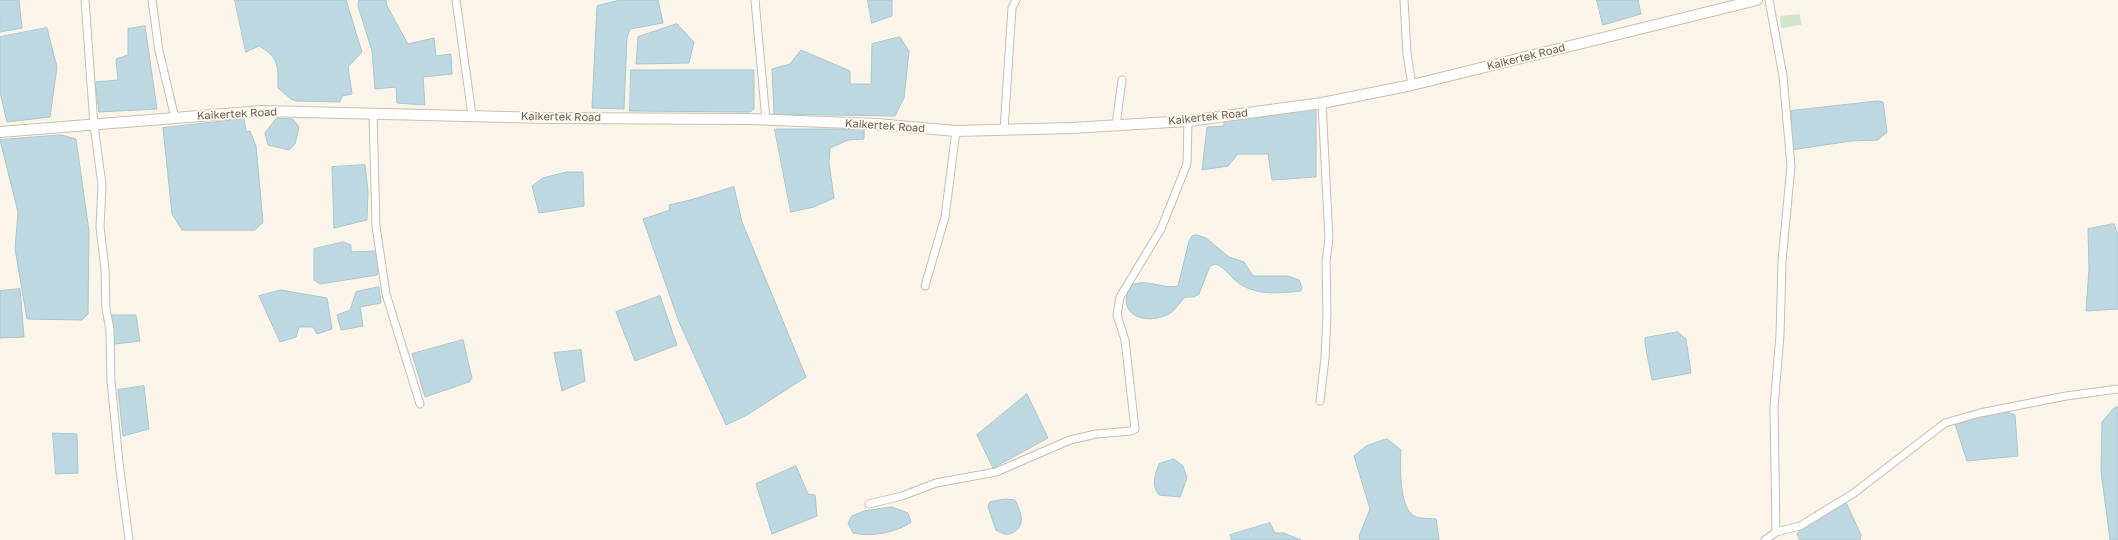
<!DOCTYPE html>
<html>
<head>
<meta charset="utf-8">
<style>
  body { margin:0 }
  canvas { display:block; background:#faf5e8 }
</style>
</head>
<body>
<canvas width="2118" height="540"></canvas>
<script>
const ctx = document.querySelector('canvas').getContext('2d');
ctx.lineJoin = 'round';
function paint(path, color) { ctx.fillStyle = color; ctx.fill(path, 'evenodd'); }
function stroke(path, color, width, dash) { ctx.strokeStyle = color; ctx.lineWidth = width; ctx.lineCap = dash ? 'butt' : 'round'; ctx.setLineDash(dash || []); ctx.stroke(path); }
function drawText(font, color, halo, rows, align = 'center') {
  ctx.font = font + ' "Golos Text",sans-serif'; ctx.lineWidth = 3.5; ctx.setLineDash([]); ctx.textBaseline = 'middle'; ctx.strokeStyle = halo; ctx.fillStyle = color; for (const [text, x, y, turn = 0] of rows) {
    ctx.save(); ctx.translate(x, y); ctx.rotate((+turn || 0) * Math.PI / 180); ctx.textAlign = isNaN(turn) ? turn : align; if (halo) ctx.strokeText(text, 0, 0); ctx.fillText(text, 0, 0); ctx.restore();
  }
}
const green = new Path2D(`
  M1800,14l1,11 -20,3 -1,-12z`);
const water = new Path2D(`
  M0,0h19l3,28 -22,4z
  M235,0h111l16,52 -14,15 4,27 -10,2 -2,6 -44,-1 -5,-2 -13,-11c0,-23 1,-30 -19,-42l-13,6z
  M359,0h27l1,6 21,38 26,-6 2,18 15,-2 1,20 -29,3 2,28 -28,-2 -1,-16 -21,2 -3,-38 -14,-45z
  M621,0h37l5,23 -33,6 -3,9 -3,71 -32,-1 5,-102z
  M868,0h24v16l-20,7z
  M1597,0h41l3,14 -38,11z
  M677,24l17,18 -5,21 -53,1 2,-27z
  M145,26l12,83 -58,3 -4,-30 23,-2 -2,-21 12,-4v-26z
  M47,28l10,39 -7,50 -43,5 -7,-30v-55z
  M900,37l9,14 -5,47 -9,18 -121,-2 -2,-45 18,-5 11,-14 49,21v13h21l1,-40z
  M631,70h123v39l-4,3 -120,-1z
  M1878,101l5,1 4,30 -9,8 -27,1 -60,9v-39z
  M1316,108v69l-44,3 -4,-26h-30l-10,12 -26,4 5,-43 17,-1v-7z
  M277,118l16,1 6,8 -4,17 -6,6 -21,-5 -3,-12z
  M244,119l2,13 4,-1 6,15 7,76 -8,8h-73l-10,-16 -9,-86z
  M775,129h89v10l-16,1 -18,8 -1,15 5,35 -20,9 -23,5z
  M61,135l15,4 13,92 -1,83 -6,6 -55,-1 -12,-70 3,-37 -18,-72z
  M365,165l3,26 -1,29 -33,8 -2,-61z
  M567,172h16l1,34 -45,7 -7,-27 11,-8z
  M734,187l8,35 64,155 -59,38 -21,10 -47,-103 -36,-103 27,-9 -1,-5 21,-5z
  M2114,224l4,10v75l-32,2 3,-42 -1,-40z
  M1197,235l9,3 23,19 15,5 9,14h35l11,4 3,7 -1,4c-22,2 -42,5 -61,-7 -9,-6 -14,-16 -24,-20l-6,2 -11,28 -5,3h-9c-5,5 -11,15 -18,18 -23,10 -51,0 -37,-29 16,-9 32,4 48,0l11,-45 3,-5z
  M344,242l7,3v7l24,-1 4,4 -2,20 -57,9 -6,-4v-31z
  M379,287l2,16 -21,4 3,19 -22,4 -4,-15 13,-5 6,-18z
  M20,289l4,48 -24,1v-47z
  M281,290l46,8 5,31 -15,5 -4,-7h-14l-3,10 -16,5 -21,-46z
  M660,296l17,49 -42,16 -19,-49z
  M111,315h25l4,26 -25,3z
  M1678,332l8,7 5,34 -39,7 -7,-36v-6z
  M463,340l9,38 -3,4 -44,15 -13,-43z
  M581,350l4,31 -23,10 -8,-38z
  M144,386l5,43 -26,7 -5,-46z
  M1027,394l21,44 -55,30 -16,-33z
  M2118,407v133h-8l-9,-69 1,-49 12,-14z
  M2002,410l13,5 3,41 -51,5 -13,-40c17,-5 31,-4 48,-11z
  M53,433l24,1 1,39 -22,1z
  M1387,439l14,11c-1,16 -2,57 13,66 5,3 16,2 22,3l3,21h-79l-1,-4 11,-27 -16,-53 12,-10z
  M1174,459l9,7 4,12 -7,19 -21,-2c-8,-10 -4,-20 0,-31z
  M796,466l12,28 7,1 2,21 -45,18 -16,-50z
  M1006,499l9,1c6,12 12,26 -3,33 -6,3 -10,0 -16,-3l-6,-17 -2,-7 2,-4z
  M1845,500l16,35 -1,5h-60l-3,-6 6,-7z
  M892,507l16,6 3,9c-14,11 -41,15 -58,11l-5,-10 4,-7 12,-5z
  M1270,523l5,10h9l17,7h-69l-2,-5z`);
const street = new Path2D(`
  M85,0l9,125 8,60 -2,42 5,42 1,40 4,21 1,51 8,81 10,78
  M152,0l7,51 16,67
  M456,0l16,115
  M755,0l11,120
  M1404,0l3,54 5,31
  M1769,0l14,76 8,90 -9,95 -2,74 -6,72 2,125 24,-6 54,-33 91,-70 35,-10 86,-17 52,-7
  M373,113l3,113 10,68 34,110
  M1116,125l6,-45
  M1004,130l8,-122 4,-8
  M925,286l20,-69 11,-86
  M1320,401l5,-43 2,-44 -1,-53 3,-22 -7,-136
  M869,504l33,-8 34,-13 60,-11 74,-32 26,-6 35,-3 4,-2 -10,-89 -8,-25 3,-18 41,-68 26,-65 1,-43
  M1765,540l11,-8`);
const secondary = new Path2D(`
  M0,132l262,-21 286,7 201,1 128,5 79,7 115,-3 117,-7 134,-18 90,-18 345,-85`);
const streetNames = [
  ["Kaikertek Road",1526,57,-14],
  ["Kaikertek Road",237,114,-3],
  ["Kaikertek Road",561,117,1],
  ["Kaikertek Road",1208,117,-6],
  ["Kaikertek Road",885,126,4]
];
paint(green, '#d1e5c8');
paint(water, '#bed8e1');
stroke(water, '#a6c6d1', 1);
stroke(street, '#cabdaf', 9);
stroke(secondary, '#ccbead', 12);
stroke(street, '#fff', 7);
stroke(secondary, '#fff', 10);
drawText('11px', '#705e4f', '#fdf8ed', streetNames);
</script>
</body>
</html>
